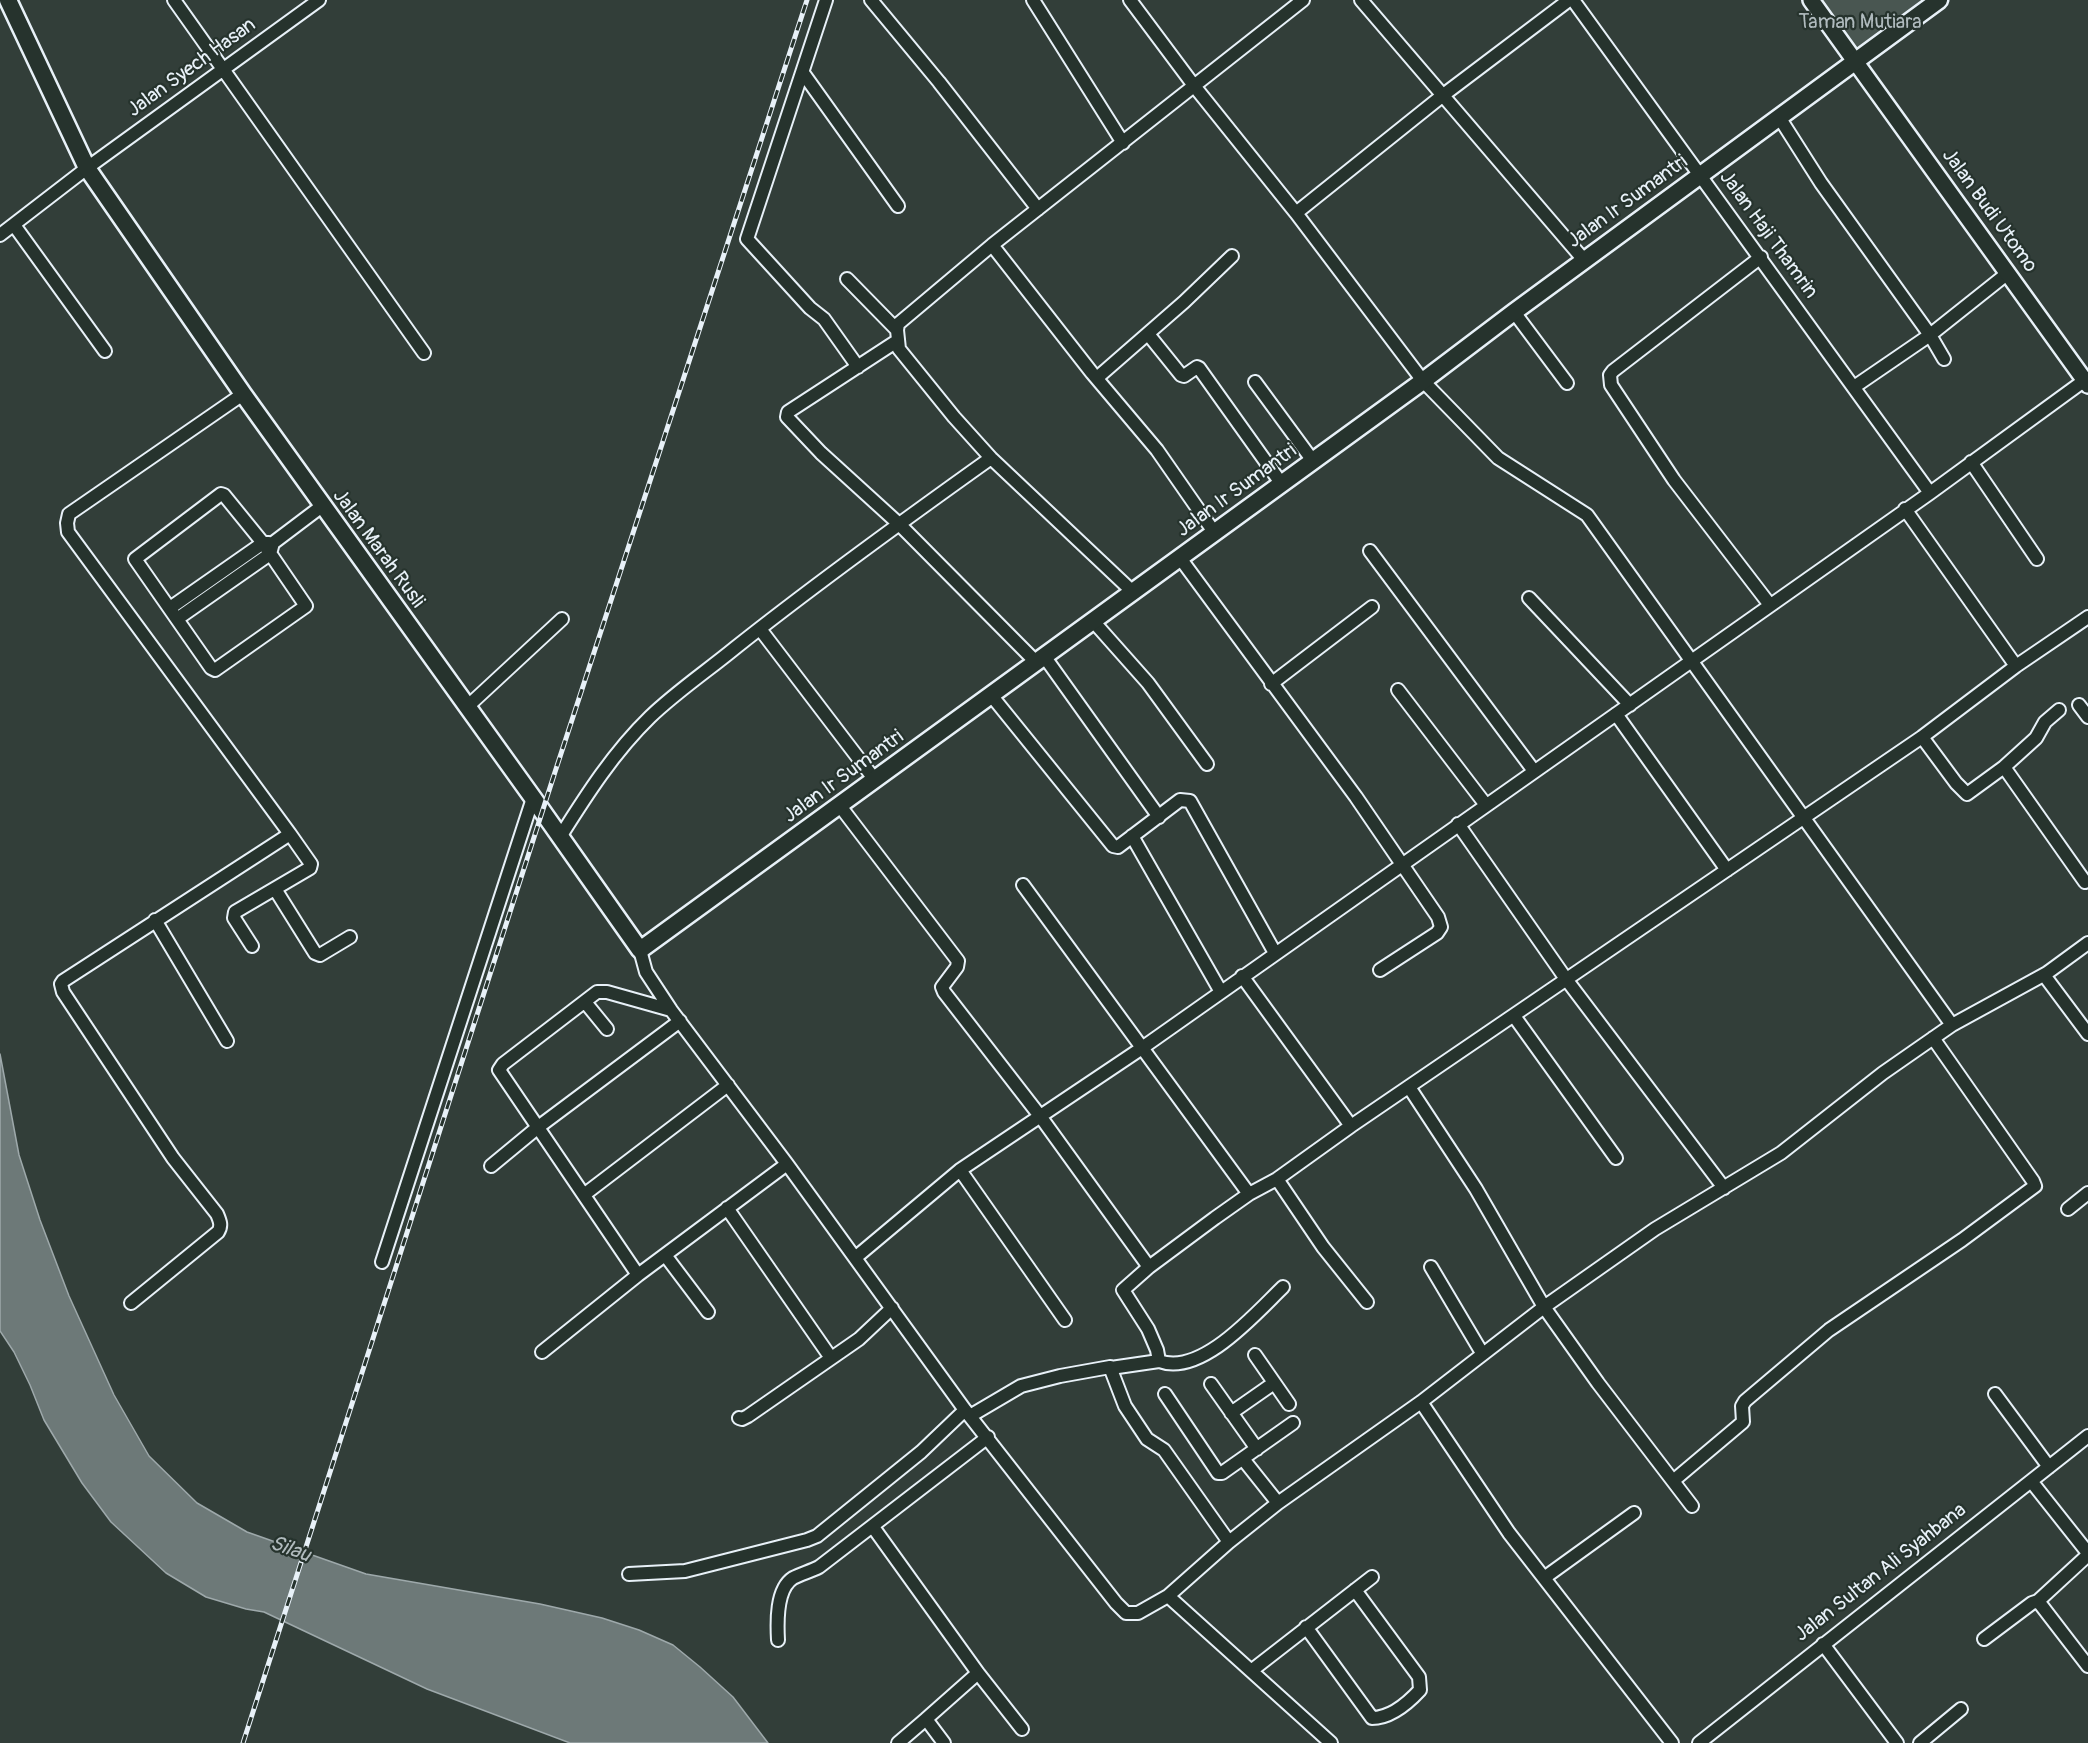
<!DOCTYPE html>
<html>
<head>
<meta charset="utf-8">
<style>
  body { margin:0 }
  canvas { display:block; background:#323e39 }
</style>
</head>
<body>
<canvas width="2088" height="1743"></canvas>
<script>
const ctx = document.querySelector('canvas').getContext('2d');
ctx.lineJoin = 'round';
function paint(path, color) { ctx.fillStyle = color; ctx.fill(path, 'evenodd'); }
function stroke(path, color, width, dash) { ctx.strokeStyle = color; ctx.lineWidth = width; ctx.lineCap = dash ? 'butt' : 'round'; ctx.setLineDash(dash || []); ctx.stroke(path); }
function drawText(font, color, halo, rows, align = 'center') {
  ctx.font = font + ' Pangolin,sans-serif'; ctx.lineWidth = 4.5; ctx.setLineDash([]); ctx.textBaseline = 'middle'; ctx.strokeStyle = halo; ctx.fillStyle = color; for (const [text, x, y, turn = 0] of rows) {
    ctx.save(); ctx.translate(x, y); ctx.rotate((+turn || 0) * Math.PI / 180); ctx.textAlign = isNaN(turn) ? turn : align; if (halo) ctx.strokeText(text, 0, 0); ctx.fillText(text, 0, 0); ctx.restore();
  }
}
const green = new Path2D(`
  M1815,0h113l-74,54z`);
const water = new Path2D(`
  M0,1054l19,101 21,65 29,76 45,99 35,61 48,47 50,29 119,42 174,30 62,14 37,12 34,15 27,22 33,30 35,46h-198l-143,-54 -163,-77 -18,-3 -40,-12 -40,-24 -55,-51 -29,-39 -38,-63 -14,-35 -16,-33 -14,-21z`);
const minor = new Path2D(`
  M174,0l250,353
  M826,0l-79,239 63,69 14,11 34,48
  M871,0l68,82 99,127
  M1033,0l90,143
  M1130,0l65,87 101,126 127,168 75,77 89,57 365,510
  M1361,0l223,260
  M1573,0l357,493
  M803,73l95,133
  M1779,117l42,66 109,152 14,24
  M1296,213l146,-117 127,-96
  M14,225l91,126
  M0,235l87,-67 232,-168
  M992,245l100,128 65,77 57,82
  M1761,257l-148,114 -3,4 1,10 63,95 96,125
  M847,279l50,51
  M1514,312l53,71
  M1148,334l33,41 3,1 13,-9 2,1 82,115
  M897,341l-109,71 -1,5 34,36 78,71 137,138
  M1098,377l86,-75 48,-46
  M1255,382l58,79
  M1854,387l76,-52 78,-62
  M1971,462l66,97
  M221,494l3,1 39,48 43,63 -91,64 -4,-2 -76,-109z
  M1905,509l111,157
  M1370,551l164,220
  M1180,558l176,239 82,120 3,10 -4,6 -57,37
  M1134,593l-143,-135 -37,-41 -55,-68 -2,-19 1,-6 94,-79 311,-245
  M1529,598l101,107
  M170,608l93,-65h6
  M177,619l93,-65 3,-11 49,-37
  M1093,621l55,62 59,81
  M760,629l115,151
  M1044,656l115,161
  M1271,684l101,-77
  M1398,690l88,115
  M991,695l122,151 5,1 62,-47 10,1 85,152
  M2079,705l9,12
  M467,707l95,-88
  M1616,714l111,156
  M1922,737l34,46 11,11 37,-27 32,-29 9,-16 14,-12
  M2004,767l81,115
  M840,806l118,155 -1,6 -15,20 2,5 96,124 109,151 66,-49 34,-24 28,-15 74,-53 571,-389 94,-71 72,-49
  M1458,824l108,155 158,209
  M1132,836l89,156
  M560,837c27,-43 54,-85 90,-120 26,-25 57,-46 85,-69 83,-66 169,-128 256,-190
  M1023,885l226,309
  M275,889l40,64 5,2 30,-18
  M155,920l72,121
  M252,946l-18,-28 1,-6 75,-44 1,-4 -21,-30
  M640,950l6,22 25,38 116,154 178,246 151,193 10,10h12l30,-17 61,-54 49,-39 143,-101 123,-95 111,-78 126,-76 102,-80 69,-48 95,-52 41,-30
  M2044,975l44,59
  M1242,976l109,150
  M585,1002l22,27
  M1514,1016l102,142
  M1409,1087l67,102 68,118 54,76 94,123
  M491,1166l46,-38 143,-107
  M960,1170l105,150
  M1277,1179l46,68 44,55
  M585,1194l143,-109
  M727,1208l104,150
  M2068,1209l20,-16
  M665,1255l43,57
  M855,1258l105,-88 182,-122 788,-555 155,-113
  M382,1262l151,-464
  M1149,1267l-26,23 25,39 9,21 2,11c42,16 97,-48 124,-74
  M1431,1267l51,86
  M638,1275l-139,-205 4,-6 94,-72h10l64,18
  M131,1303l87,-71c4,-6 2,-11 -1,-18l-44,-56 -110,-166 -2,-8 2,-3 227,-147 -222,-302 -1,-9 2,-9 174,-120
  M542,1352l96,-77 149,-111
  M1255,1355l34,49
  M1111,1368l48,-7
  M1211,1384l46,65
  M1165,1394l53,79h4l71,-50
  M1995,1394l54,73
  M1421,1402l88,131 163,210
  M1231,1413l43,-30
  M970,1416l51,-30 39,-10 50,-9 15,39 22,33 17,11 65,92
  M739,1418l3,1 6,-3 111,-77 33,-31
  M1243,1459l35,44
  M1673,1481l70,-59 -1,-16 3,-5 84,-71 133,-90 73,-54 -2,-5 -100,-143
  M2031,1481l57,72
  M873,1527l105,146 44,56
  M629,1574l56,-3 122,-31 10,-4 104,-84 44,-42
  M1544,1578l90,-65
  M1168,1596l163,147
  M2038,1601l50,65
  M1306,1627l66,91c19,0 36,-15 48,-28l-1,-13 -64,-87
  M1984,1639l48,-36 6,-2 50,-46
  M778,1640c-1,-18 -2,-51 15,-62 8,-4 18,-7 26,-11l169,-130
  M1823,1644l74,99
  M1251,1671l121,-94
  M898,1743l28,-24
  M944,1743l-18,-24 52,-46
  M1699,1743l389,-307
  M1920,1743l41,-34`);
const tertiary = new Path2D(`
  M1811,0l277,385`);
const secondary = new Path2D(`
  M8,0l79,168 156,226 290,404 107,152 783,-569 91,-69 425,-312`);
const rail = new Path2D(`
  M243,1743l312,-971 252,-772`);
const parkNames = [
  ["Taman Mutiara",1860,23]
];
const streetNames = [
  ["Jalan Syech Hasan",192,68,-36],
  ["Jalan Ir Sumantri",1628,202,-36],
  ["Jalan Budi Utomo",1989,211,54],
  ["Jalan Haji Thamrin",1768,235,54],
  ["Jalan Ir Sumantri",1237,491,-36],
  ["Jalan Marah Rusli",378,549,54],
  ["Jalan Ir Sumantri",844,777,-36],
  ["Jalan Sultan Ali Syahbana",1881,1573,-38]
];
const waterNames = [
  ["Silau",290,1550,20]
];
paint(green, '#495651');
paint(water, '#6d7978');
stroke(water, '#9ea9ab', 1.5);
stroke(minor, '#e8f1f8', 16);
stroke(tertiary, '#e8f1f8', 20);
stroke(secondary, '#e8f1f8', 21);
stroke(minor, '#26332d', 12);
stroke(tertiary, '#26332d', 15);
stroke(secondary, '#26332d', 16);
stroke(rail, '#e8f1f8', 5);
stroke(rail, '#26332d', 3, [9]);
drawText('20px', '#b0bbbe', '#26332d', parkNames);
drawText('20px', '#e8f1f8', '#26332d', streetNames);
drawText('italic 21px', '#b1bbbe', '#26332d', waterNames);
</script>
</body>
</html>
